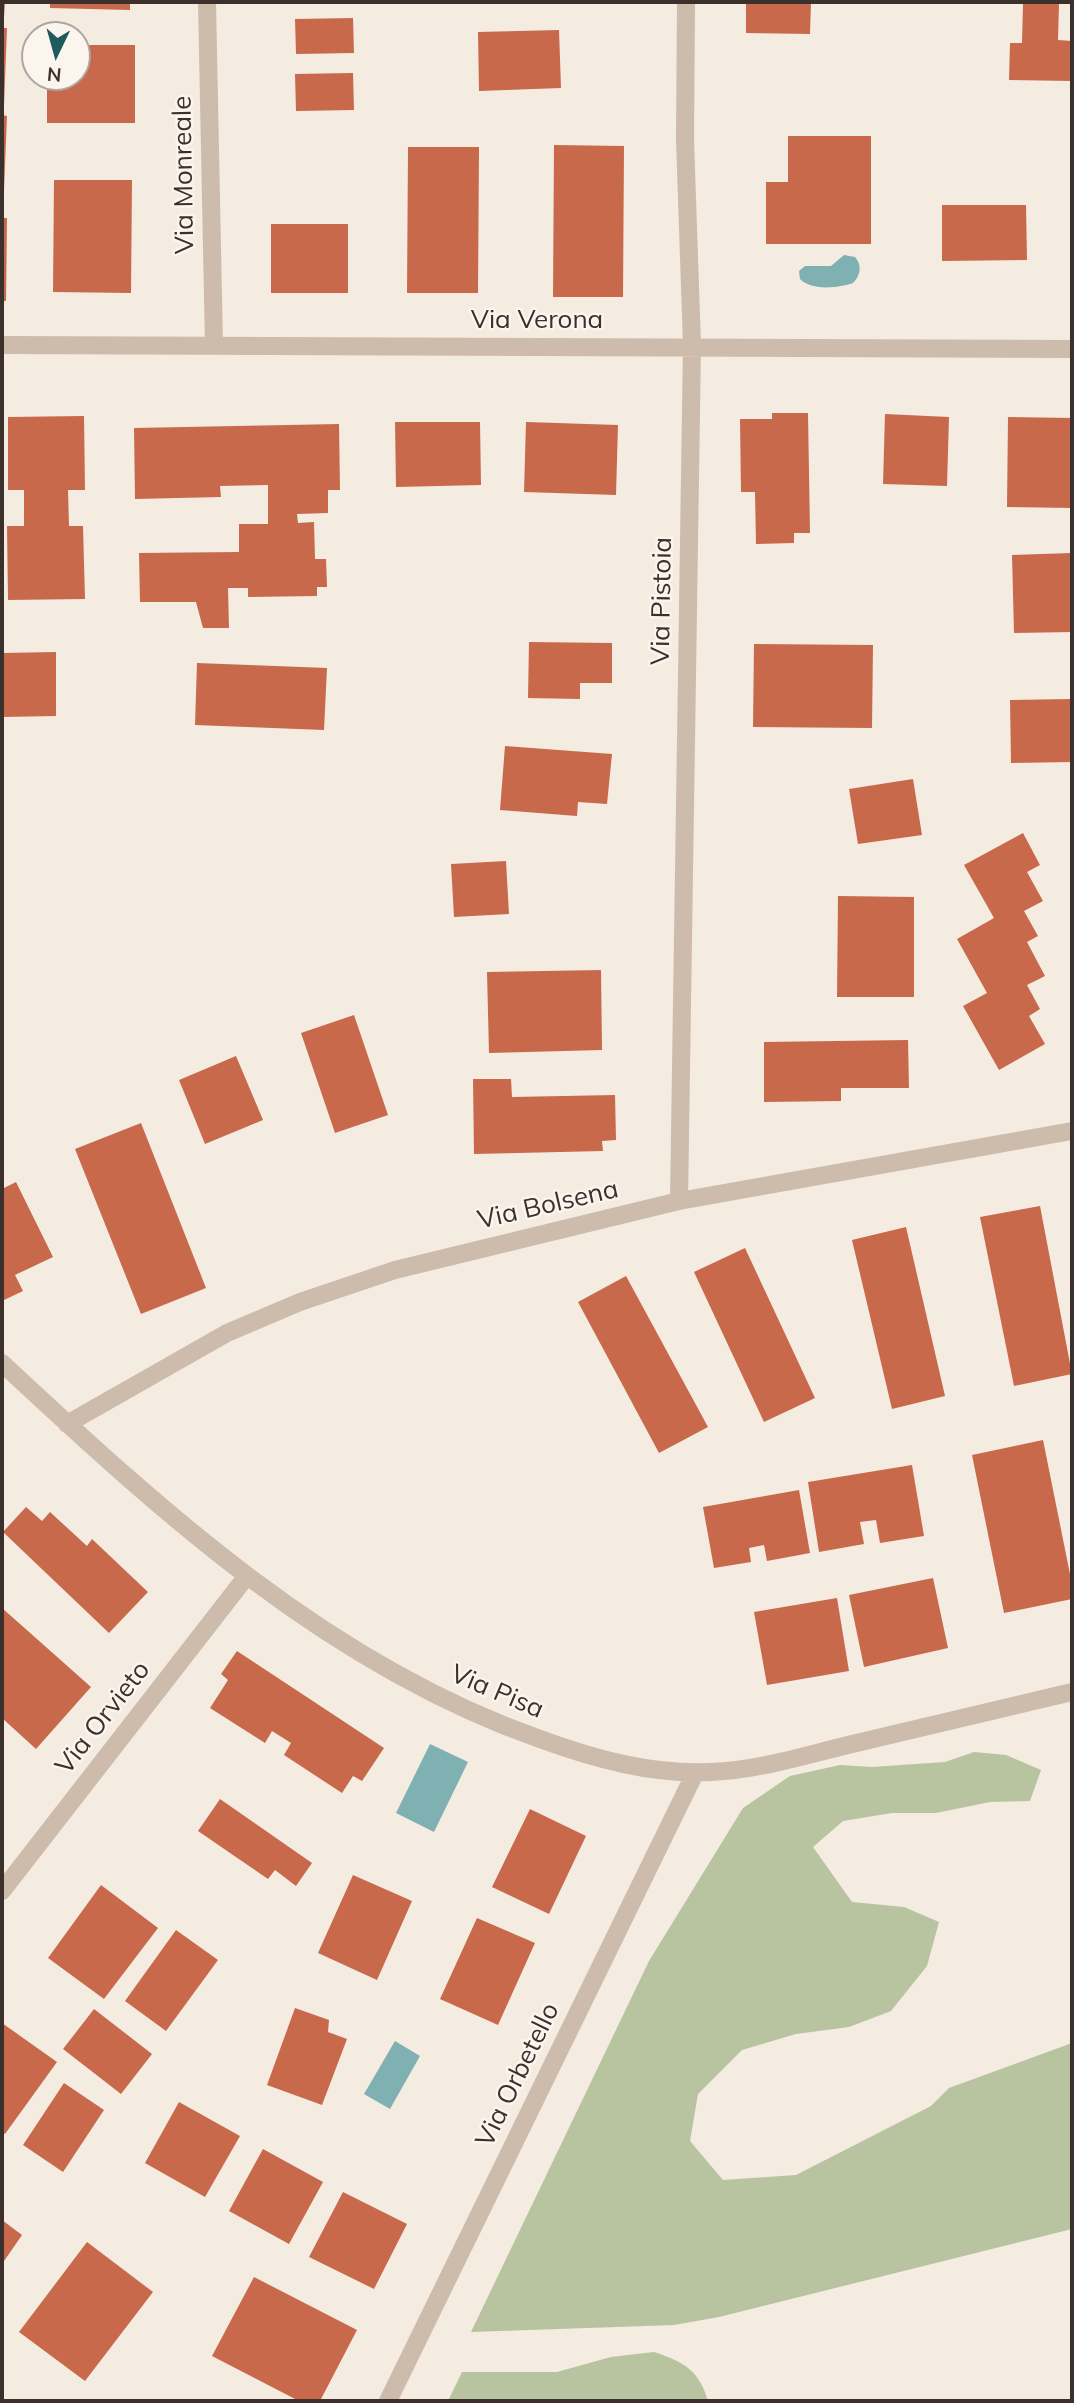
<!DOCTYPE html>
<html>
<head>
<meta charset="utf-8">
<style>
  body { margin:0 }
  #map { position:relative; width:1074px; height:2403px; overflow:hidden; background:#f4ebe1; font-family:Mulish,sans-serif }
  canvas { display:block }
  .frame { position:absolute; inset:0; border:4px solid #3b302b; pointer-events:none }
  .north { position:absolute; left:21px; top:21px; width:70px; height:70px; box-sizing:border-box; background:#fbf5ee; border:2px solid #aea6a0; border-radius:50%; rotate:185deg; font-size:19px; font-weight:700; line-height:28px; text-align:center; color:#3b302b }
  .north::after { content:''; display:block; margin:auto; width:24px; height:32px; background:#1f5a5e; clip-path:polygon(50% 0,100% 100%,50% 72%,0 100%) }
</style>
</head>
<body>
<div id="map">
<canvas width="1074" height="2403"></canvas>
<div class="frame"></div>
<div class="north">N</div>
</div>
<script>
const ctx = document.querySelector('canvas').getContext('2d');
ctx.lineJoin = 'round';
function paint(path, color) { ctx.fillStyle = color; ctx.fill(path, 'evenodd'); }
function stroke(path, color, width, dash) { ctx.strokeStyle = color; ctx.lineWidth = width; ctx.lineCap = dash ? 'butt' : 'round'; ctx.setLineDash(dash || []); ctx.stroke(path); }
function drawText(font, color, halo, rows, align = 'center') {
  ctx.font = font + ' Mulish,sans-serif'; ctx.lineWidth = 5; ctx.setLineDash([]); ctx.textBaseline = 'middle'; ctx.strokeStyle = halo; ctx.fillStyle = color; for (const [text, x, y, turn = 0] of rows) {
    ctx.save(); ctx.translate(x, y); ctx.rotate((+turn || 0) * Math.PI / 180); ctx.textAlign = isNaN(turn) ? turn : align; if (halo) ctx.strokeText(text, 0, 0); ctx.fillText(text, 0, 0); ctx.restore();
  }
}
const green = new Path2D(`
  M974,1752l32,3 35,15 -11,31 -40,1 -54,11h-44l-49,8 -30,26 39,55 52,5 35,15 -12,44 -36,45 -42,16 -53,7 -54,16 -44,44 -8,47 33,39 73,-5 135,-69 18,-18 123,-45v186l-353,88 -45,8 -203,7 178,-371 94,-153 47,-32 50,-11 32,2 73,-5z
  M654,2352c30,10 45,18 54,49h-260l14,-29h95l54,-15z`);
const water = new Path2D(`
  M844,255l11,2c7,8 6,18 -2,26 -15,5 -41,8 -53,-4l-1,-8 6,-5h26z
  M430,1744l38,18 -34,70 -38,-19z
  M395,2041l25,15 -30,53 -26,-15z`);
const building = new Path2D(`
  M2,2h3l-1,16h-2z
  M50,2h80v8l-80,-2z
  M746,2h65l-1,32 -64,-1z
  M1023,3l36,1 -1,36 14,1v40l-63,-1 1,-37h12z
  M353,18l1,35 -58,1 -1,-35z
  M2,28h5l-3,78h-2z
  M559,30l2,58 -82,3 -1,-59z
  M77,45h58v78h-88v-46h30z
  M353,73l1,37 -58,1 -1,-37z
  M2,115l5,1 -3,75h-2z
  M788,136h83v108h-105v-62h22z
  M554,145l70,1 -1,151h-70z
  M408,147h71l-1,146h-71z
  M54,180h78l-1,113 -78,-1z
  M942,205h84l1,55 -85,1z
  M2,218h5l-1,83h-4z
  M271,224h77v69h-77z
  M772,413h36l2,120h-16v10l-38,1 -1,-52h-14l-1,-73h32z
  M885,414l64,3 -2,69 -64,-2z
  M84,416l1,74h-17l1,36h14l2,73 -77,1 -1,-74h17v-36h-16v-73z
  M1008,417l64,1v90l-65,-1z
  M395,422h85l1,63 -85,2z
  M526,422l92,3 -2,70 -92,-3z
  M339,424l1,66h-12v23l-31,1 1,9 16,-1 1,37h11l1,28h-10v9l-69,1v-9h-20l1,40h-26l-7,-26h-56l-1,-49 100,-1v-28h29v-39l-48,1 1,11 -86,2 -1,-71z
  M1072,553v79l-58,1 -2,-78z
  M529,642l83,1v40h-32v16l-52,-1z
  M754,644l119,1 -1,83 -119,-1z
  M56,652v64l-54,1v-64z
  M197,663l130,5 -3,62 -129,-5z
  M1072,699v63l-61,1 -1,-63z
  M505,746l107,8 -5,50 -29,-2 -1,14 -77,-6z
  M913,779l9,56 -64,9 -9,-55z
  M1023,833l17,32 -13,7 16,29 -19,10 14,25 -11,6 18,34 -18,9 13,24 -11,7 16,28 -46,26 -36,-64 24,-13 -30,-54 37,-21 -30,-53z
  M506,861l3,53 -55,3 -3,-53z
  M838,896l76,1v100h-77z
  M601,970l1,80 -113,3 -2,-81z
  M354,1015l34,100 -53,18 -34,-100z
  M908,1040l1,48h-68v13l-77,1v-60z
  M236,1056l27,64 -58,24 -26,-64z
  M473,1079h38l1,18 103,-2 1,45 -14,1 1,10 -129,3z
  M141,1123l65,165 -65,26 -66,-165z
  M16,1182l37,75 -38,18 8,16 -21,10v-112z
  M1040,1206l32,168 -58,12 -34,-169z
  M906,1227l39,169 -53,13 -40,-169z
  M745,1248l70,150 -51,24 -70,-150z
  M626,1276l82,151 -49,26 -81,-151z
  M1043,1440l29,144v15l-68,14 -32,-158z
  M912,1465l12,71 -44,7 -4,-23 -16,2 4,22 -45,8 -11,-70z
  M799,1490l11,63 -43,8 -3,-16 -15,3 2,14 -37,6 -11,-61z
  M26,1507l16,14 8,-9 37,34 5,-7 56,53 -39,41 -106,-101z
  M933,1578l15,70 -84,19 -15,-72z
  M837,1598l12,73 -82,14 -13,-73z
  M2,1608l89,79 -55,62 -34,-31z
  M237,1651l147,97 -22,33 -9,-5 -11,17 -58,-38 7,-12 -19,-12 -7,12 -55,-35 18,-28 -7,-6z
  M220,1799l92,64 -16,23 -21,-16 -7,9 -70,-48z
  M530,1809l56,27 -37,78 -57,-27z
  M353,1875l59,26 -35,79 -59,-27z
  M101,1885l57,43 -54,71 -56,-41z
  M477,1918l58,25 -37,82 -58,-26z
  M176,1930l42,30 -52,71 -41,-30z
  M295,2008l34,12 -1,12 19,7 -25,66 -55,-20z
  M94,2009l58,45 -31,40 -58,-45z
  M2,2023l55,39 -52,72 -3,-2z
  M64,2083l40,27 -41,62 -40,-27z
  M179,2102l61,34 -35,61 -60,-34z
  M263,2149l60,33 -34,62 -60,-33z
  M343,2192l64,32 -33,65 -65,-32z
  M2,2220l20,15 -20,29z
  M87,2242l66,50 -68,89 -66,-49z
  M254,2277l103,53 -37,71h-21l-87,-45z`);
const minor = new Path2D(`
  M207,2l7,344
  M2,345l1070,4
  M679,1201l13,-856 -7,-205 1,-138
  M2,1363c161,150 327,302 538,376 55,20 112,36 171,33 47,-2 92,-16 137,-27 75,-18 149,-35 224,-53
  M67,1424l160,-91 73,-31 95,-32 284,-69 393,-70
  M2,1891l244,-314
  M388,2401l307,-628`);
const streetNames = [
  ["Via Monreale",184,175,-91],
  ["Via Verona",537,320],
  ["Via Pistoia",662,601,-89],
  ["Via Bolsena",548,1205,-13],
  ["Via Pisa",497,1692,23],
  ["Via Orvieto",103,1718,-52],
  ["Via Orbetello",518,2075,-64]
];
paint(green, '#b8c4a0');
paint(water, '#7fb0b2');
paint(building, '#c8694b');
stroke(minor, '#cdbbac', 18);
drawText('26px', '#3b302b', '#fbf5ee', streetNames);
</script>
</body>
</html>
